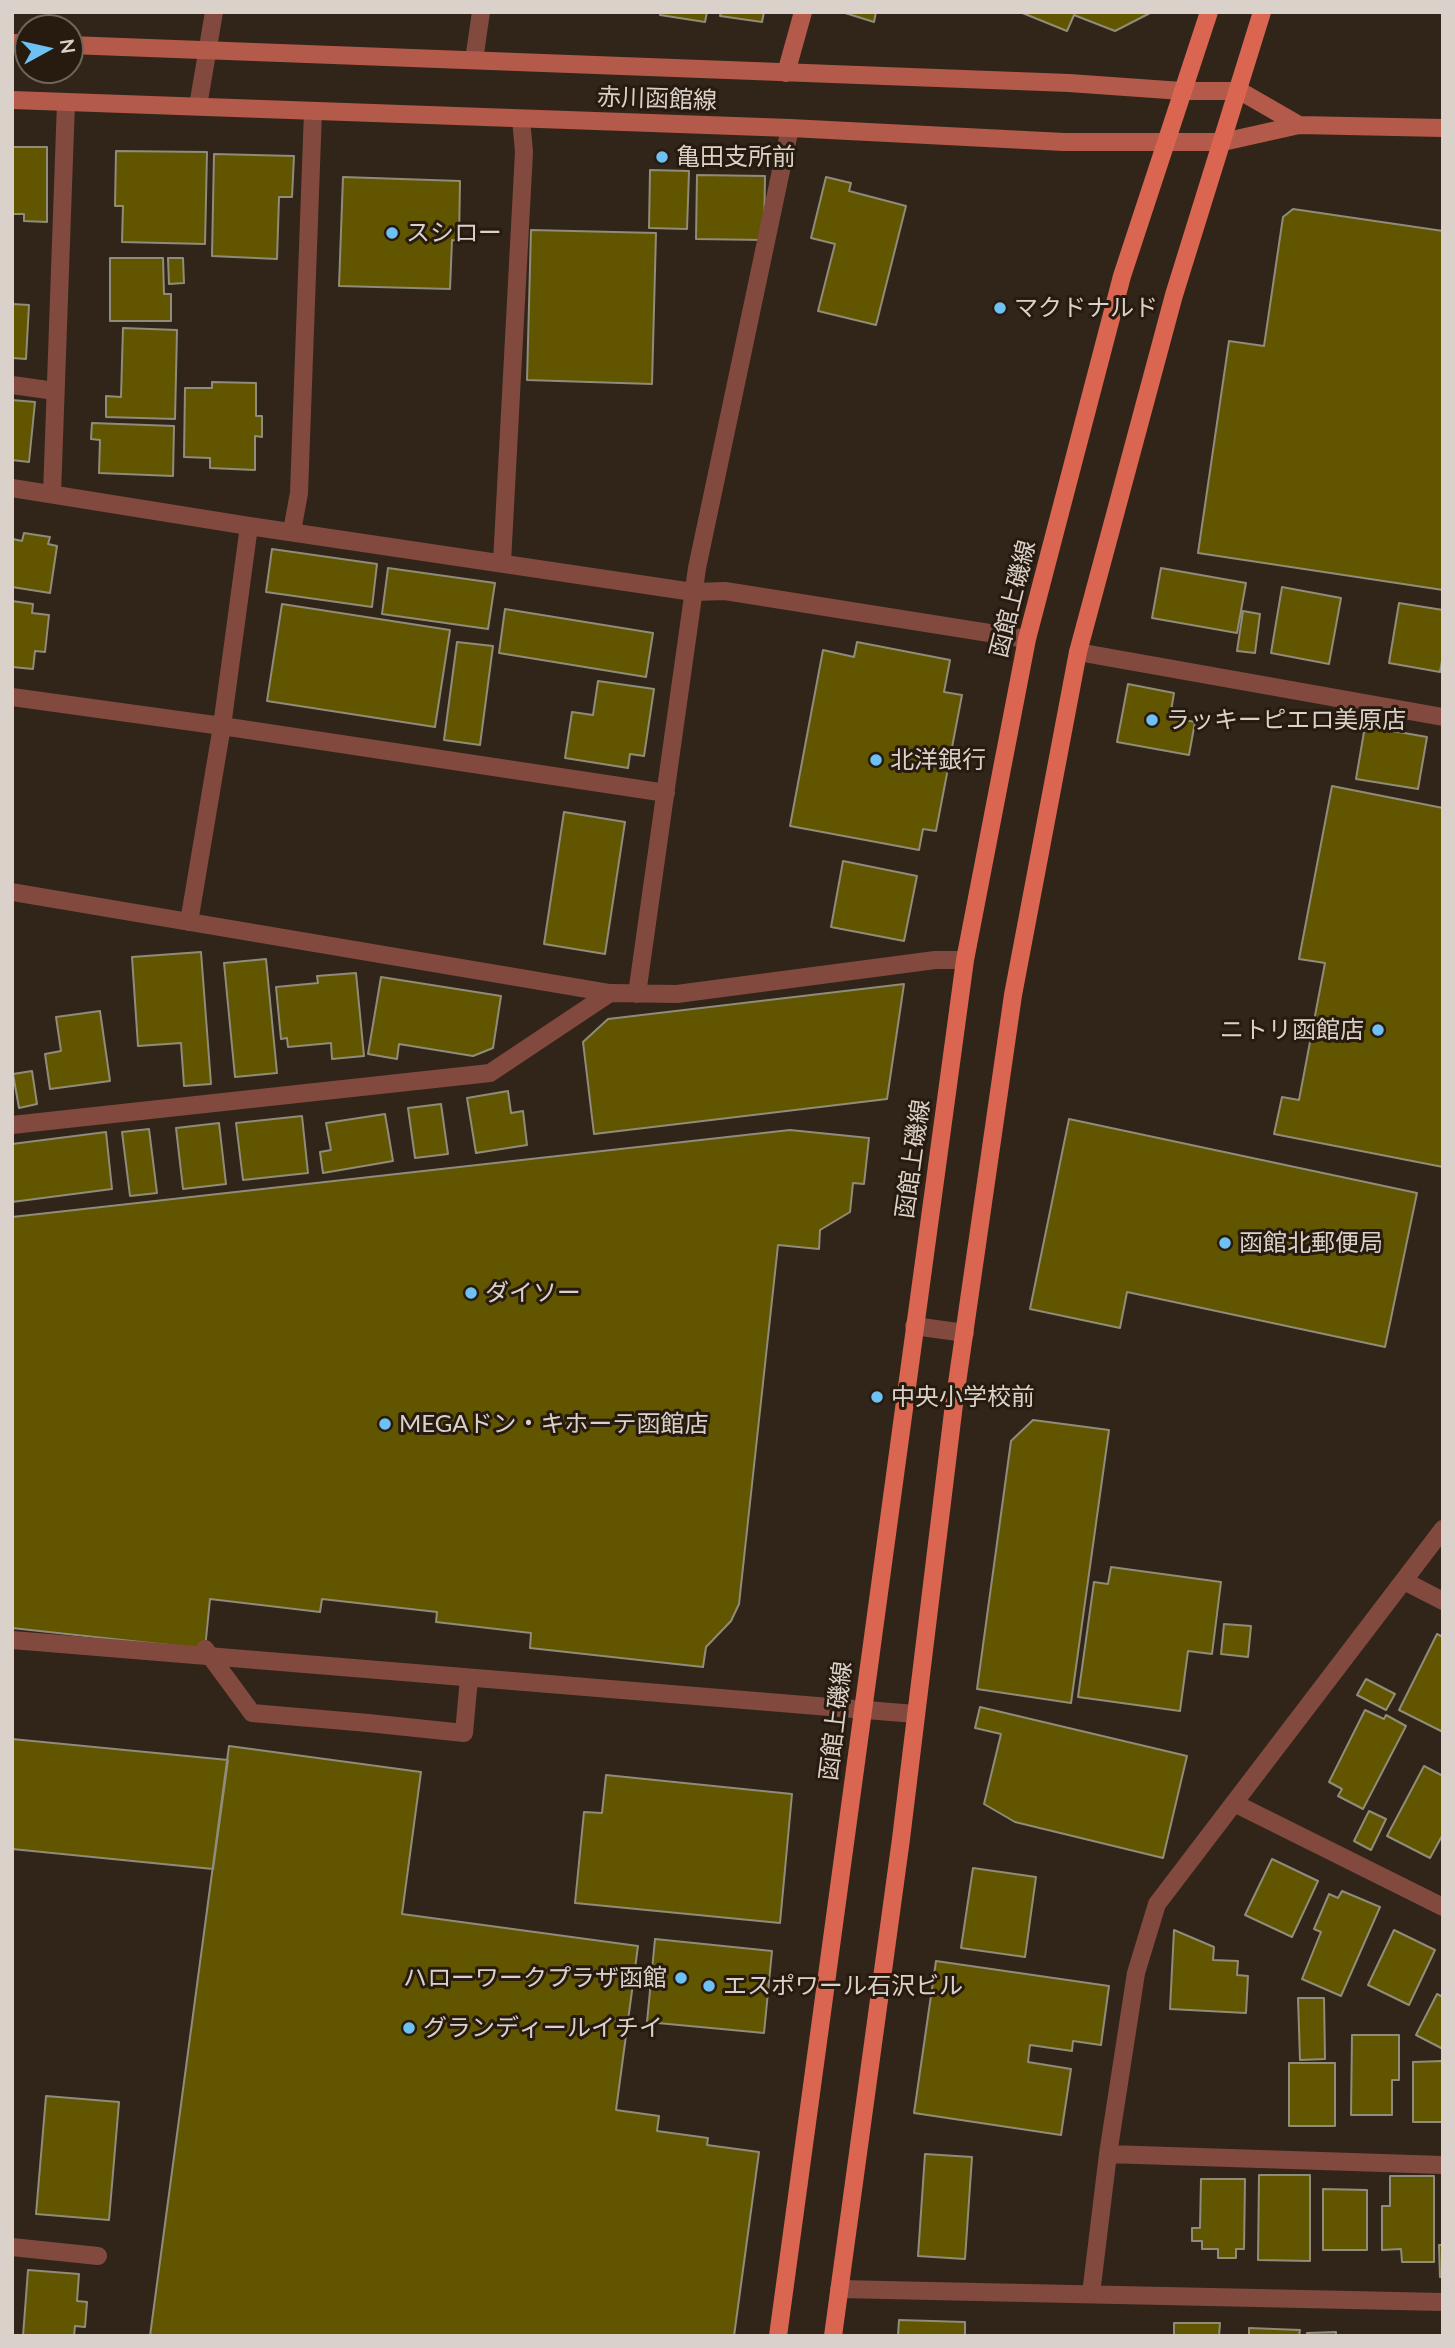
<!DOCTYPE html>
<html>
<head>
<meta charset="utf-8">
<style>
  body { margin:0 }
  #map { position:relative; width:1455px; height:2348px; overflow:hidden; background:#312519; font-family:Lato,sans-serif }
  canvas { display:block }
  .frame { position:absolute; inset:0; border:14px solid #dad2ca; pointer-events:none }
  .north { position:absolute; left:14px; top:14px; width:70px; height:70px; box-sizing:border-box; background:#271b0f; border:2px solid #6f645a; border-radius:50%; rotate:82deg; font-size:19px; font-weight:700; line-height:28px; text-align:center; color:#dad2ca }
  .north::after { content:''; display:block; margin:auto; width:24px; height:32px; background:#6ec2f3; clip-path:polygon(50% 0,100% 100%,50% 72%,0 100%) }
</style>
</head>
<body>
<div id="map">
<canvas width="1455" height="2348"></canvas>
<div class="frame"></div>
<div class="north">N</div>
</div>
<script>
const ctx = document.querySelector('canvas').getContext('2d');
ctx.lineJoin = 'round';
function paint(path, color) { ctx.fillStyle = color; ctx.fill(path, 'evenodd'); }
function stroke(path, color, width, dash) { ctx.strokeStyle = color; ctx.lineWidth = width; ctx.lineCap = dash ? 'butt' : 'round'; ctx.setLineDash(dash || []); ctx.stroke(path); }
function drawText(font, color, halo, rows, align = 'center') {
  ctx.font = font + ' Lato,"Noto Sans JP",sans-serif'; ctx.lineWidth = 6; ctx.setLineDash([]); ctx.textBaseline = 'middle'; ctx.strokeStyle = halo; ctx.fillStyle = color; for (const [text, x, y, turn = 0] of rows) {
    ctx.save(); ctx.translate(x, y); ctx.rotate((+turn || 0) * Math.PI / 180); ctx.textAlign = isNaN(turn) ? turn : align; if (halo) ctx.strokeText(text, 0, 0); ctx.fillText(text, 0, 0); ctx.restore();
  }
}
const building = new Path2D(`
  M661,12h46l-2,10 -45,-7z
  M721,12h43l-2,10 -42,-6z
  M842,12h34l-2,10z
  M1020,12h132l-37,19 -41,-16 -7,16z
  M12,147h35v75l-23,-1v-7h-12z
  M116,151l91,1 -2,92 -83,-2 1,-36h-8z
  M214,154l80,2 -2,41h-13l-2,62 -65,-3z
  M650,170l39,1 -2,58 -38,-1z
  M697,175l68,1 -1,64 -68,-1z
  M343,177l117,4 -1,60 -7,-1 -2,49 -111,-3z
  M826,177l25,6 -2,8 57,15 -30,119 -58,-14 17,-67 -24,-6z
  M1293,209l150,22v359l-245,-37 31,-212 35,5 19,-129z
  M531,230l125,3 -4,151 -125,-4z
  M110,258h53l1,36h7v27h-61z
  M168,258h15l1,25 -15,1z
  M12,304l17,1 -3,54 -14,-1z
  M123,328l54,2 -2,89 -69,-2v-21l15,1z
  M212,382l44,1v33h6v21l-7,-1v34l-45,-2v-10l-26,-1 1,-69h27z
  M12,400l23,2 -6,60 -17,-2z
  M92,423l82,3 -1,50 -74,-3 1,-33 -9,-1z
  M24,533l26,4 -2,7 9,2 -7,47 -38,-6 1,-48 9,2z
  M272,549l105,15 -5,43 -106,-15z
  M388,568l107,15 -7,46 -106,-15z
  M1161,568l85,15 -9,50 -85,-15z
  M1282,587l59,11 -12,66 -58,-11z
  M12,601l21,3 -1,9 17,2 -4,37 -10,-1 -2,18 -21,-2z
  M1399,603l44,7v45l-3,17 -51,-9z
  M282,604l168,26 -15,97 -168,-26z
  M505,609l148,24 -7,44 -147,-24z
  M1243,611l17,3 -5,39 -18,-2z
  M457,642l36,4 -13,99 -36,-5z
  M857,642l93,18 -6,32 18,3 -26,136 -13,-2 -4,21 -129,-24 33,-176 31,7z
  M598,681l56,8 -10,67 -14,-2 -2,14 -63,-10 7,-46 21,3z
  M1128,684l46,9 -4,24 25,5 -6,33 -72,-13z
  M1365,726l62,11 -9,52 -62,-10z
  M1332,786l111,22v359l-169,-33 8,-37 17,3 26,-137 -26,-4z
  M564,812l61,10 -20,132 -61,-10z
  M843,861l74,15 -13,65 -73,-14z
  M201,952l10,132 -27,2 -3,-43 -43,3 -6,-89z
  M266,959l11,114 -42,4 -11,-114z
  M356,973l8,83 -32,3 -1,-16 -43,4 -1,-9 -6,1 -5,-52 42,-4 -1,-7z
  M381,977l120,19 -8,52 -20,8 -74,-12 -2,15 -29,-5z
  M904,984l-17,115 -293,35 -11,-92 25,-23z
  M100,1011l10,70 -60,8 -5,-35 16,-3 -5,-34z
  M32,1071l5,33 -18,4 -6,-34z
  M508,1091l3,22 12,-2 4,34 -51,8 -9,-55z
  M441,1104l7,50 -33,4 -7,-50z
  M385,1114l8,47 -70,12 -3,-21 11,-2 -5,-27z
  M302,1116l6,57 -65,7 -7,-57z
  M1069,1119l348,74 -32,154 -258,-55 -7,36 -90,-19z
  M219,1123l7,61 -43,5 -7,-61z
  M149,1129l8,64 -27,3 -8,-64z
  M790,1130l79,8 -5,46 -11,-1 -3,29 -30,18 -1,19 -41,-4 -39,359 -8,17 -25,26 -3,20 -173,-19 1,-15 -95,-11 1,-10 -115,-13 -2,13 -110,-13 -5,50 -193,-21v-411z
  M106,1132l6,57 -100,13v-58z
  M1033,1420l76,10 -38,273 -94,-14 34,-248z
  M1111,1567l110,15 -9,72 -24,-3 -8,60 -102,-14 16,-115 14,2z
  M1224,1624l27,2 -3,31 -27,-3z
  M1437,1634l6,3v95l-44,-22z
  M1366,1679l29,15 -9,16 -29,-15z
  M980,1707l207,49 -24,102 -148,-36 -31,-18 17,-70 -26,-6z
  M1365,1710l19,9 2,-4 20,11 -43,83 -25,-13 4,-7 -13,-7z
  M12,1739l216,21 -15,109 -201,-20z
  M229,1746l192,26 -19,142 236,32 -22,164 43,6 -2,15 51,7 -1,7 52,7 -25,184h-584z
  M1424,1766l19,10v58l-13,24 -43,-22z
  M606,1775l186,19 -12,129 -205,-20 9,-91 18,1z
  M1369,1811l17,8 -15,31 -17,-9z
  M1272,1859l46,22 -26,56 -47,-22z
  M973,1868l63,9 -11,80 -64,-9z
  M1342,1891l38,16 -39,89 -39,-17 19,-47 -7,-3 15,-35 9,4z
  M1174,1930l40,17 -1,13 25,1 -1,14 11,1 -2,37 -76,-4z
  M1394,1930l41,20 -26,55 -41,-20z
  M655,1939l117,12 -8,82 -117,-11z
  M936,1961l173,25 -8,59 -28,-4 -1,10 -42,-6 -2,17 43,7 -10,66 -147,-22z
  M1437,1994l6,3v52l-27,-14z
  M1298,1998h26l1,61 -25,1z
  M1352,2035h47v45h-7v35h-41z
  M1443,2061v61h-30v-60z
  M1289,2063h46v63h-46z
  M46,2096l73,6 -10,118 -73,-6z
  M925,2154l47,3 -7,102 -47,-3z
  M1259,2175h51v86l-52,-1z
  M1390,2176h44v86h-32l-1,-13 -19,1v-44h8z
  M1201,2179h44l-1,70h-8v9h-18v-9h-16v-8h-10v-13h8z
  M1323,2189l44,1v60h-44z
  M1439,2245h4v32h-3z
  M28,2270l51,4 -2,27 10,1 -2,25 -10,-1 -1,10h-51z
  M899,2320l66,2v14h-67z
  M1174,2323h46l-1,13h-45z
  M1249,2328l51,2 -1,6h-50z
  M1336,2332v4h-29v-3z`);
const lane = new Path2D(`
  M914,1326l51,7
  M12,1640l903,74
  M368,1723l96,10 5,-55`);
const street = new Path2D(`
  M474,60l7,-48
  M198,106l16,-94
  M12,385l43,6
  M12,488l237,38 444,66 32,-1 302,48
  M52,494l14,-392
  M292,531l7,-38 14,-382
  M502,562l22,-410 -3,-33
  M1078,652l365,65
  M12,697l210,29 444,67
  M12,892l598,101 67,1 258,-34h30
  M189,922l33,-196 27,-200
  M637,994l60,-426 93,-440
  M12,1125l478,-52 120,-80
  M1404,1581l39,20
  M1234,1803l209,104
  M1108,2154l335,11
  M12,2247l86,9
  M839,2289l604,13
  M1091,2294l17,-140 28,-181 21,-69 286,-375`);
const secondary = new Path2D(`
  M12,43h16
  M70,45l999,38 113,8h58l59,34
  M786,73l17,-61
  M12,100l778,28 274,14h159l76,-17 144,3`);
const primary = new Path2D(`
  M778,2336l187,-1376 62,-321 95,-363 87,-264
  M833,2336l68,-497 53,-435 59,-409 65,-343 96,-357 88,-283`);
const laneBridge = new Path2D(`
  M205,1649l47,64 116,10`);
const markers = [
  [662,157,7,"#6ec2f3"],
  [392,233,7,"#6ec2f3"],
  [1000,308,7,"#6ec2f3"],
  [1152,720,7,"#6ec2f3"],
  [876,760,7,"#6ec2f3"],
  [1378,1030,7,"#6ec2f3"],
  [1225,1243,7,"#6ec2f3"],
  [471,1293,7,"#6ec2f3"],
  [877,1397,7,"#6ec2f3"],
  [385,1424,7,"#6ec2f3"],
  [681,1978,7,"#6ec2f3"],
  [709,1986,7,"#6ec2f3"],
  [409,2028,7,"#6ec2f3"]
];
const streetNames = [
  ["赤川函館線",657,99,2],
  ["函館上磯線",1013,599,-76],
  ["函館上磯線",913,1159,-82],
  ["函館上磯線",836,1721,-83]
];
const poiNames = [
  ["亀田支所前",676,157],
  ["スシロー",406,233],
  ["マクドナルド",1014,308],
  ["ラッキーピエロ美原店",1166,720],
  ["北洋銀行",890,760],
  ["ニトリ函館店",1364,1030,"right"],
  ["函館北郵便局",1239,1243],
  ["ダイソー",485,1293],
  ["中央小学校前",891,1397],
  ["MEGAドン・キホーテ函館店",399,1424],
  ["ハローワークプラザ函館",667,1978,"right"],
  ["エスポワール石沢ビル",723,1986],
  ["グランディールイチイ",423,2028]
];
paint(building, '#615500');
stroke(building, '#8f8c79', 2);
stroke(lane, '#824a3f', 18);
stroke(street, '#824a3f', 18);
stroke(secondary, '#b35a4a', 18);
stroke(primary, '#da6652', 18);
stroke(laneBridge, '#824a3f', 18);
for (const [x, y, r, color] of markers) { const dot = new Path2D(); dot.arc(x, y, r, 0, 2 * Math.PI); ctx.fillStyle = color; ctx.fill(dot); stroke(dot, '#271b0f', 2.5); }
drawText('24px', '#dad2ca', '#271b0f', streetNames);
drawText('24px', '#dad2ca', '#271b0f', poiNames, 'left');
</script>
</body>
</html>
